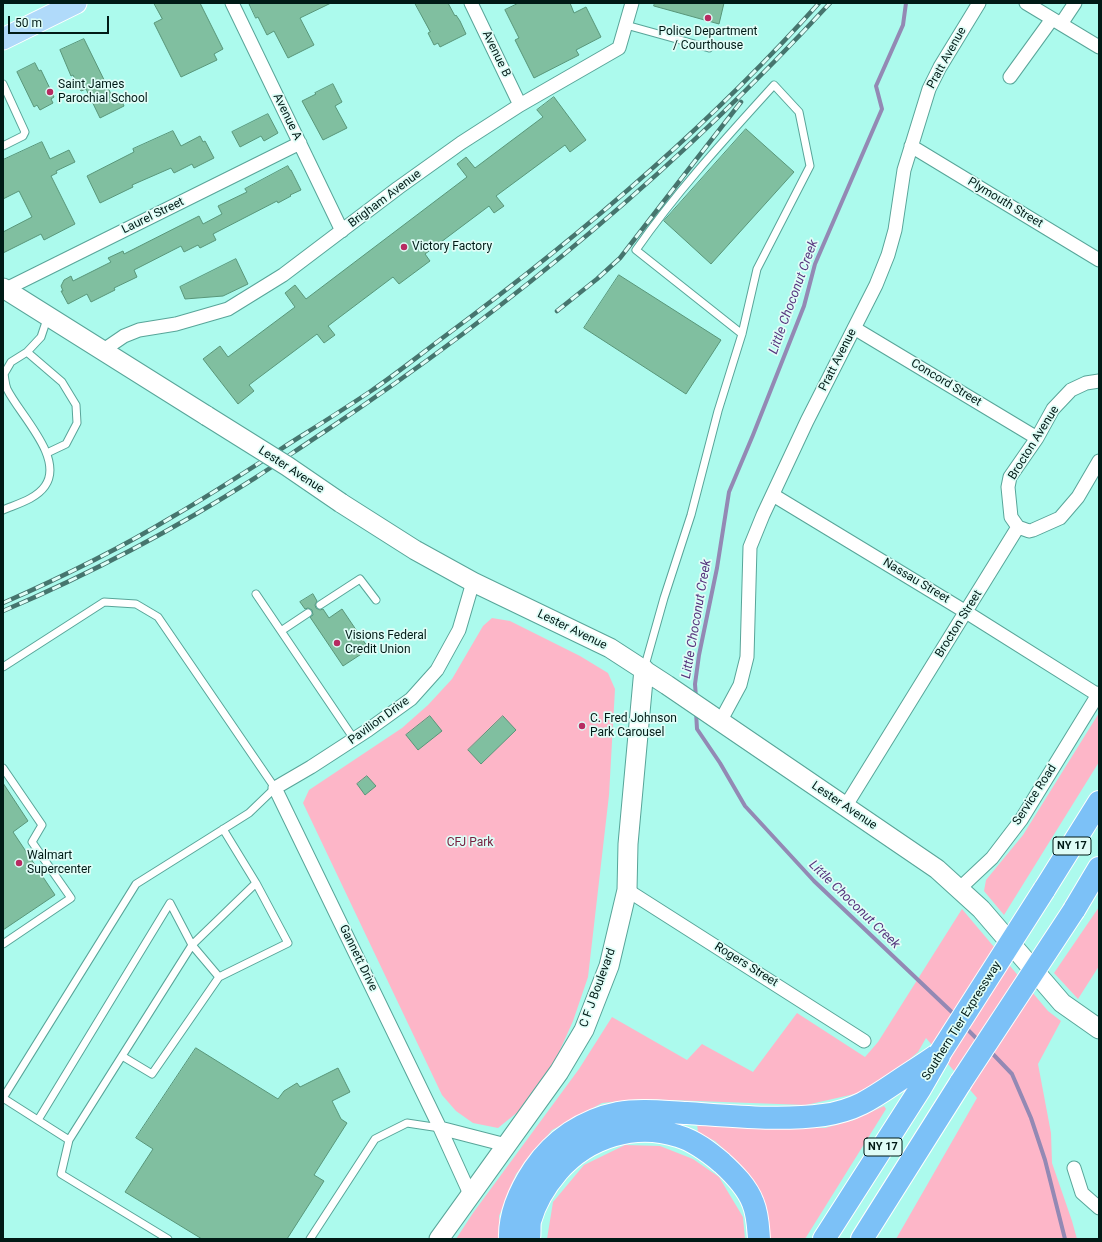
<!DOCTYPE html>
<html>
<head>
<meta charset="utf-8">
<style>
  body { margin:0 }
  #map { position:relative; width:1102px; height:1242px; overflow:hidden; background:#acfaed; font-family:Roboto,sans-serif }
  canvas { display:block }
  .frame { position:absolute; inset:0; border:4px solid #001a16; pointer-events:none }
  .scale { position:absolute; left:8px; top:16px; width:101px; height:18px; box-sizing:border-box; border:2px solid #001a16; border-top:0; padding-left:5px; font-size:12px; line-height:14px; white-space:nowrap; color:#001a16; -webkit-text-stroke:3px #dffdf7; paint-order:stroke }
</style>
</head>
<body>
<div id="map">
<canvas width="1102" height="1242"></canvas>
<div class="frame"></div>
<div class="scale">50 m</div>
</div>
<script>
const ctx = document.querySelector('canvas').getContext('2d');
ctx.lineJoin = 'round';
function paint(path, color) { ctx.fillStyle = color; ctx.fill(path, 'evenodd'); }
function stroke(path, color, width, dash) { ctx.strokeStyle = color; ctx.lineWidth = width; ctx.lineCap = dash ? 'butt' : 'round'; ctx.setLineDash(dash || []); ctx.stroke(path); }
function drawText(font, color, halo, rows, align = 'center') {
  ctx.font = font + ' Roboto,sans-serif'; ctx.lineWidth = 3.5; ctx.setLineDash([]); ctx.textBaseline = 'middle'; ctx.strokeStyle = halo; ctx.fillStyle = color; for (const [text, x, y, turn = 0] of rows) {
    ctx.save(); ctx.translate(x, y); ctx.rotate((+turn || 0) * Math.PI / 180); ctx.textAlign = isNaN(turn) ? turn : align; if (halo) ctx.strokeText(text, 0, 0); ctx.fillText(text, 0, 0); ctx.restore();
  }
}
const green = new Path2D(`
  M492,618l18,3 70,35 28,17 7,16 -6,106 -21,182 -15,44 -17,38 -37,52 -21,17 -25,-5 -17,-12 -14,-16 -139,-292 6,-13 93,-62 26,-23 24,-26 31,-53z
  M1099,713v49l-95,153 -20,-24 2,-11 37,-45z
  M1099,907v59l-21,33 -24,-26z
  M962,909l86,102 13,10 -23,43 13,69 1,30 20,58 5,18h-181l81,-141 -51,-60 -8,14 -21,18 -38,23 -53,12 -165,-6 -39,4 -50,27 -36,44 -17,42 2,23h-45l17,-26 106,-144 33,-52 75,43 15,-16 51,28 44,-59 68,44 13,-15z
  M884,1106l2,3 -81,130h-37l-2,-29 -27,-47 -24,-22 -17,-8 -1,-10 128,5 29,-8z
  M625,1145l35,1 33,13 26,18 24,40 2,22h-198l6,-37 31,-37z`);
const stream = new Path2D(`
  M696,698l-1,-14 4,-29 18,-87 12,-76 24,-57 51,-129 11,-42 67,-155 -6,-23 27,-61 3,-22
  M696,712l1,17 23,34 25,43 69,75 142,135
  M964,1026l15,15
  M990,1051l22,23 19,44 14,42 20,79`);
const building = new Path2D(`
  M154,3h46l23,46 -9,5 3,6 -36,17 -27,-54 8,-4z
  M249,3h82l-31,15 14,27 -26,13 -14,-27 -7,4 -9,-18 -2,1z
  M415,3h33l7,13 1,-1 4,6 6,13 -26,13 -2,-4 -4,2 -6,-12 2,-1z
  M519,3h51l4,10 12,-6 15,30 -25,13 3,5 -45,23 -19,-38 4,-2 -14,-28z
  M655,3h69l-5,21 -65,-18z
  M84,39l28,57 6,-3 6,13 -24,12 -14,-29 -5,2 -8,-16 -2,1 -11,-26z
  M35,63l4,8 2,-1 13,27 -3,2 2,4 -13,7 -3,-5 -3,2 -17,-35z
  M333,84l9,18 -7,4 12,22 -24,12 -21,-39 14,-7 -1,-1z
  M554,97l32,43 -16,12 -5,-7 -69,51 8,10 -10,7 -5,-7 -64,48 5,7 -31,23 -6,-7 -65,49 7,9 -11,8 -7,-9 -68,51 5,6 -16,13 -35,-45 17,-13 8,11 67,-50 -10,-14 10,-8 11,14 161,-122 -10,-13 9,-7 9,11 68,-51 -6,-7z
  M268,114l10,19 -14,8 -3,-5 -21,11 -8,-15z
  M746,129l48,43 -83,92 -47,-43z
  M173,131l8,15 19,-10 3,6 2,-1 9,17 -20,10 -2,-4 -18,9 -3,-5 -39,17 1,2 -33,16 -13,-27 47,-24 -1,-3z
  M42,142l8,17 19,-9 6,12 -19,9 1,2 -6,3 24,48 -31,16 -3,-6 -38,19v-21l29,-15 -13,-26 -16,8v-39z
  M288,166l2,4h1l10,20 -11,5 1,1 -13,7 -1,-2 -64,33 3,6 -16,8 -2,-3 -14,7 -3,-6 -47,24 3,7 -23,11 1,2 -24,12 -4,-8 -19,10 -7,-13h2l-2,-5 3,-6 7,-4 2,5 38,-19 -3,-4 15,-7 1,3 2,-1 73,-37 4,8 19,-10 -4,-8 29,-14 -2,-3z
  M236,259l12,25 -25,12 -38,3 -5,-12z
  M619,275l102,65 -35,54 -102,-66z
  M313,594l4,7 -2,4 1,3 4,2 3,-1 6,9 13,-9 27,40 -26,17 -33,-49 3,-2 -1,-5 -4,-2 -3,1 -5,-7z
  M430,716l12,15 -24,19 -12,-15z
  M503,716l13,14 -35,34 -13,-14z
  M367,776l9,10 -11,9 -8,-11z
  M3,783l25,38 -15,11 42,63 -52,35z
  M196,1048l82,51 6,-8 13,-8 3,4 38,-19 12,24 -18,9 9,18 6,4 -33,52 10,6 -37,58h-85l-77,-47 28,-43 -17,-11z`);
const lane = new Path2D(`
  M626,25l83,23
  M3,84l22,48 -2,4 -20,10
  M27,352l35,30 14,23 1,18 -11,21 -19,9
  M3,510c14,-6 33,-11 42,-24 20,-28 -26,-72 -38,-97 -2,-5 -2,-10 -3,-15l7,-12 16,-10 14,-15 7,-21
  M256,594l98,145
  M320,605l40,-26 16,21
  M281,631l27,-18
  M3,667l101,-65 32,2 22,13 117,171 -26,25 -113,71 -133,214 66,42
  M644,669l20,-71 27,-83 27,-104 24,-77 15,-65 53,-103 -11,-54 -25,-27c-48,53 -97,106 -138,165l106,84
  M3,768l39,57 -10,17 39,56 -68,46
  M219,977l69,-34 -32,-60
  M122,1056l30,18 67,-97 -27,-32 -123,195 -8,34 107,65
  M38,1120l132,-217 22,42 64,-62 -33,-54
  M310,1239l65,-100 32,-16 33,5`);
const street = new Path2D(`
  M232,3l110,228
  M471,3l49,102
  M1026,3l73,44
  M1061,24l14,-21
  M1010,77l42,-58
  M911,146l188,114
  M6,289l294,-146
  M854,328l183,110
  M102,351l22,-15 15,-6 37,-6 52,-15 55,-34 115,-87 63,-45 59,-38 99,-57 13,-45
  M773,495l193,117 132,83
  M1018,527l-7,-10 -3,-30 2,-10 27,-39 16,-29 18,-19 15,-7 13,-2
  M1018,527l11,4 4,-1 27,-12 18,-21 21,-36
  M720,722l20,-37 7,-28 3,-110 13,-32 44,-94 69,-136 12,-30 7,-25 9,-60 25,-81 11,-22 39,-64
  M845,807l173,-280
  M959,889l33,-31 29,-38 78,-127
  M627,890l237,151
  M440,1128l66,17
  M1074,1168l8,25 17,15
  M470,1194l-30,-66 -165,-340 36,-21 57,-37 43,-31 26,-29 22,-40 14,-48`);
const secondary = new Path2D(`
  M3,288l204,128
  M341,503l74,47 58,32 137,66 57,37 270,184 44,40 81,94 37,26
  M439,1239l120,-167 25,-42 25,-64 18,-76 1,-46 16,-175`);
const primary = new Path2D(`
  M3,39l73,-36`);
const highway = new Path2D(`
  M1044,890l55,-88
  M1074,910l25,-42
  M510,1239c-1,-26 10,-49 24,-70 20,-29 49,-49 84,-56 22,-4 47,-1 69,0 45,3 93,8 137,2 36,-5 54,-21 83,-40 11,-7 22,-14 33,-22
  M529,1239c1,-6 0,-13 1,-18 5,-18 16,-36 28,-50 30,-34 77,-49 120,-35 17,5 31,16 44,27 12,11 25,24 31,40 5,12 5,24 6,36
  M824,1239l96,-150 19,-33
  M862,1239l99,-157`);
const rail = new Path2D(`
  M557,311l40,-32 23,-21 68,-88 53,-68
  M3,603c57,-25 116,-54 169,-86 43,-25 84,-52 126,-79 24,-15 49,-31 73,-47 25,-17 50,-37 74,-55 134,-99 263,-209 374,-333
  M3,611c87,-37 172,-82 252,-133 23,-15 46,-31 69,-46 185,-123 356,-266 506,-429`);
const secondaryBridge = new Path2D(`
  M207,416l80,50 54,37`);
const highwayBridge = new Path2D(`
  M940,1053l104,-163
  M961,1082l113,-172`);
const markers = [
  [708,18,4,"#b72b61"],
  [50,92,4,"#b72b61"],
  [404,247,4,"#b72b61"],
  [337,643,4,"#b72b61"],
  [582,726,4,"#b72b61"],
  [19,863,4,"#b72b61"]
];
const shields = [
  [1072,846,38],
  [883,1147,38]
];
const shieldNames = [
  ["NY 17",1072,846],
  ["NY 17",883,1147]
];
const poiNames = [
  ["Police Department",708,32,"center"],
  ["/ Courthouse",708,46,"center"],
  ["Saint James",58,85],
  ["Parochial School",58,99],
  ["Victory Factory",412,247],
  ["Visions Federal",345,636],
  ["Credit Union",345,650],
  ["C. Fred Johnson",590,719],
  ["Park Carousel",590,733],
  ["Walmart",27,856],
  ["Supercenter",27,870]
];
const streetNames = [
  ["Avenue B",496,54,64],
  ["Pratt Avenue",947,58,-61],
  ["Avenue A",287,117,64],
  ["Brigham Avenue",385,199,-37],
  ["Plymouth Street",1005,203,31],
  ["Laurel Street",153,216,-26],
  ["Pratt Avenue",838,360,-63],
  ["Concord Street",946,383,31],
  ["Brocton Avenue",1034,443,-58],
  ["Lester Avenue",291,470,33],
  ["Nassau Street",916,581,31],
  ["Brocton Street",959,624,-58],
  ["Lester Avenue",572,630,26],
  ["Pavilion Drive",379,721,-36],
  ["Service Road",1035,795,-57],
  ["Lester Avenue",844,806,34],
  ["Gannett Drive",358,958,64],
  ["Rogers Street",746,965,32],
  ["C F J Boulevard",598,988,-70],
  ["Southern Tier Expressway",962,1021,-58]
];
const parkNames = [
  ["CFJ Park",470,843]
];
const waterNames = [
  ["Little Choconut Creek",794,297,-70],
  ["Little Choconut Creek",697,619,-80],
  ["Little Choconut Creek",854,905,44]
];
paint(green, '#fdb6c8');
stroke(stream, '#9389b4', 4);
paint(building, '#80bfa0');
stroke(building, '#589679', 1);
stroke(lane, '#58a599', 9);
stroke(street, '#58a599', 15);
stroke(secondary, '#58a599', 21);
stroke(primary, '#fff', 23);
stroke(highway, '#fff', 24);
stroke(lane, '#fff', 7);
stroke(street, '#fff', 13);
stroke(secondary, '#fff', 19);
stroke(primary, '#b0dafa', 21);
stroke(highway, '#7cc1f7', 22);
stroke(rail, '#46756e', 4.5);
stroke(rail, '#dffdf7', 3, [9]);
stroke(secondaryBridge, '#58a599', 21, []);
stroke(highwayBridge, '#fff', 24, []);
stroke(secondaryBridge, '#fff', 19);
stroke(highwayBridge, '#7cc1f7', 22);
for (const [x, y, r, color] of markers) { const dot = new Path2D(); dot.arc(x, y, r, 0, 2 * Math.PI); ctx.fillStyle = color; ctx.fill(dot); stroke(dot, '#dffdf7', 1.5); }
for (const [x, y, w] of shields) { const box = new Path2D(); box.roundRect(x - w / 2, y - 9, w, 18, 3); ctx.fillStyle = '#dffdf7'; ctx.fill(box); stroke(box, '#001a16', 1); }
drawText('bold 11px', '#001a16', null, shieldNames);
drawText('12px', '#001a16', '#dffdf7', poiNames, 'left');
drawText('12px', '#001a16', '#dffdf7', streetNames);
drawText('12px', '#772240', '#dffdf7', parkNames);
drawText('italic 13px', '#56347d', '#dffdf7', waterNames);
</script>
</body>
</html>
